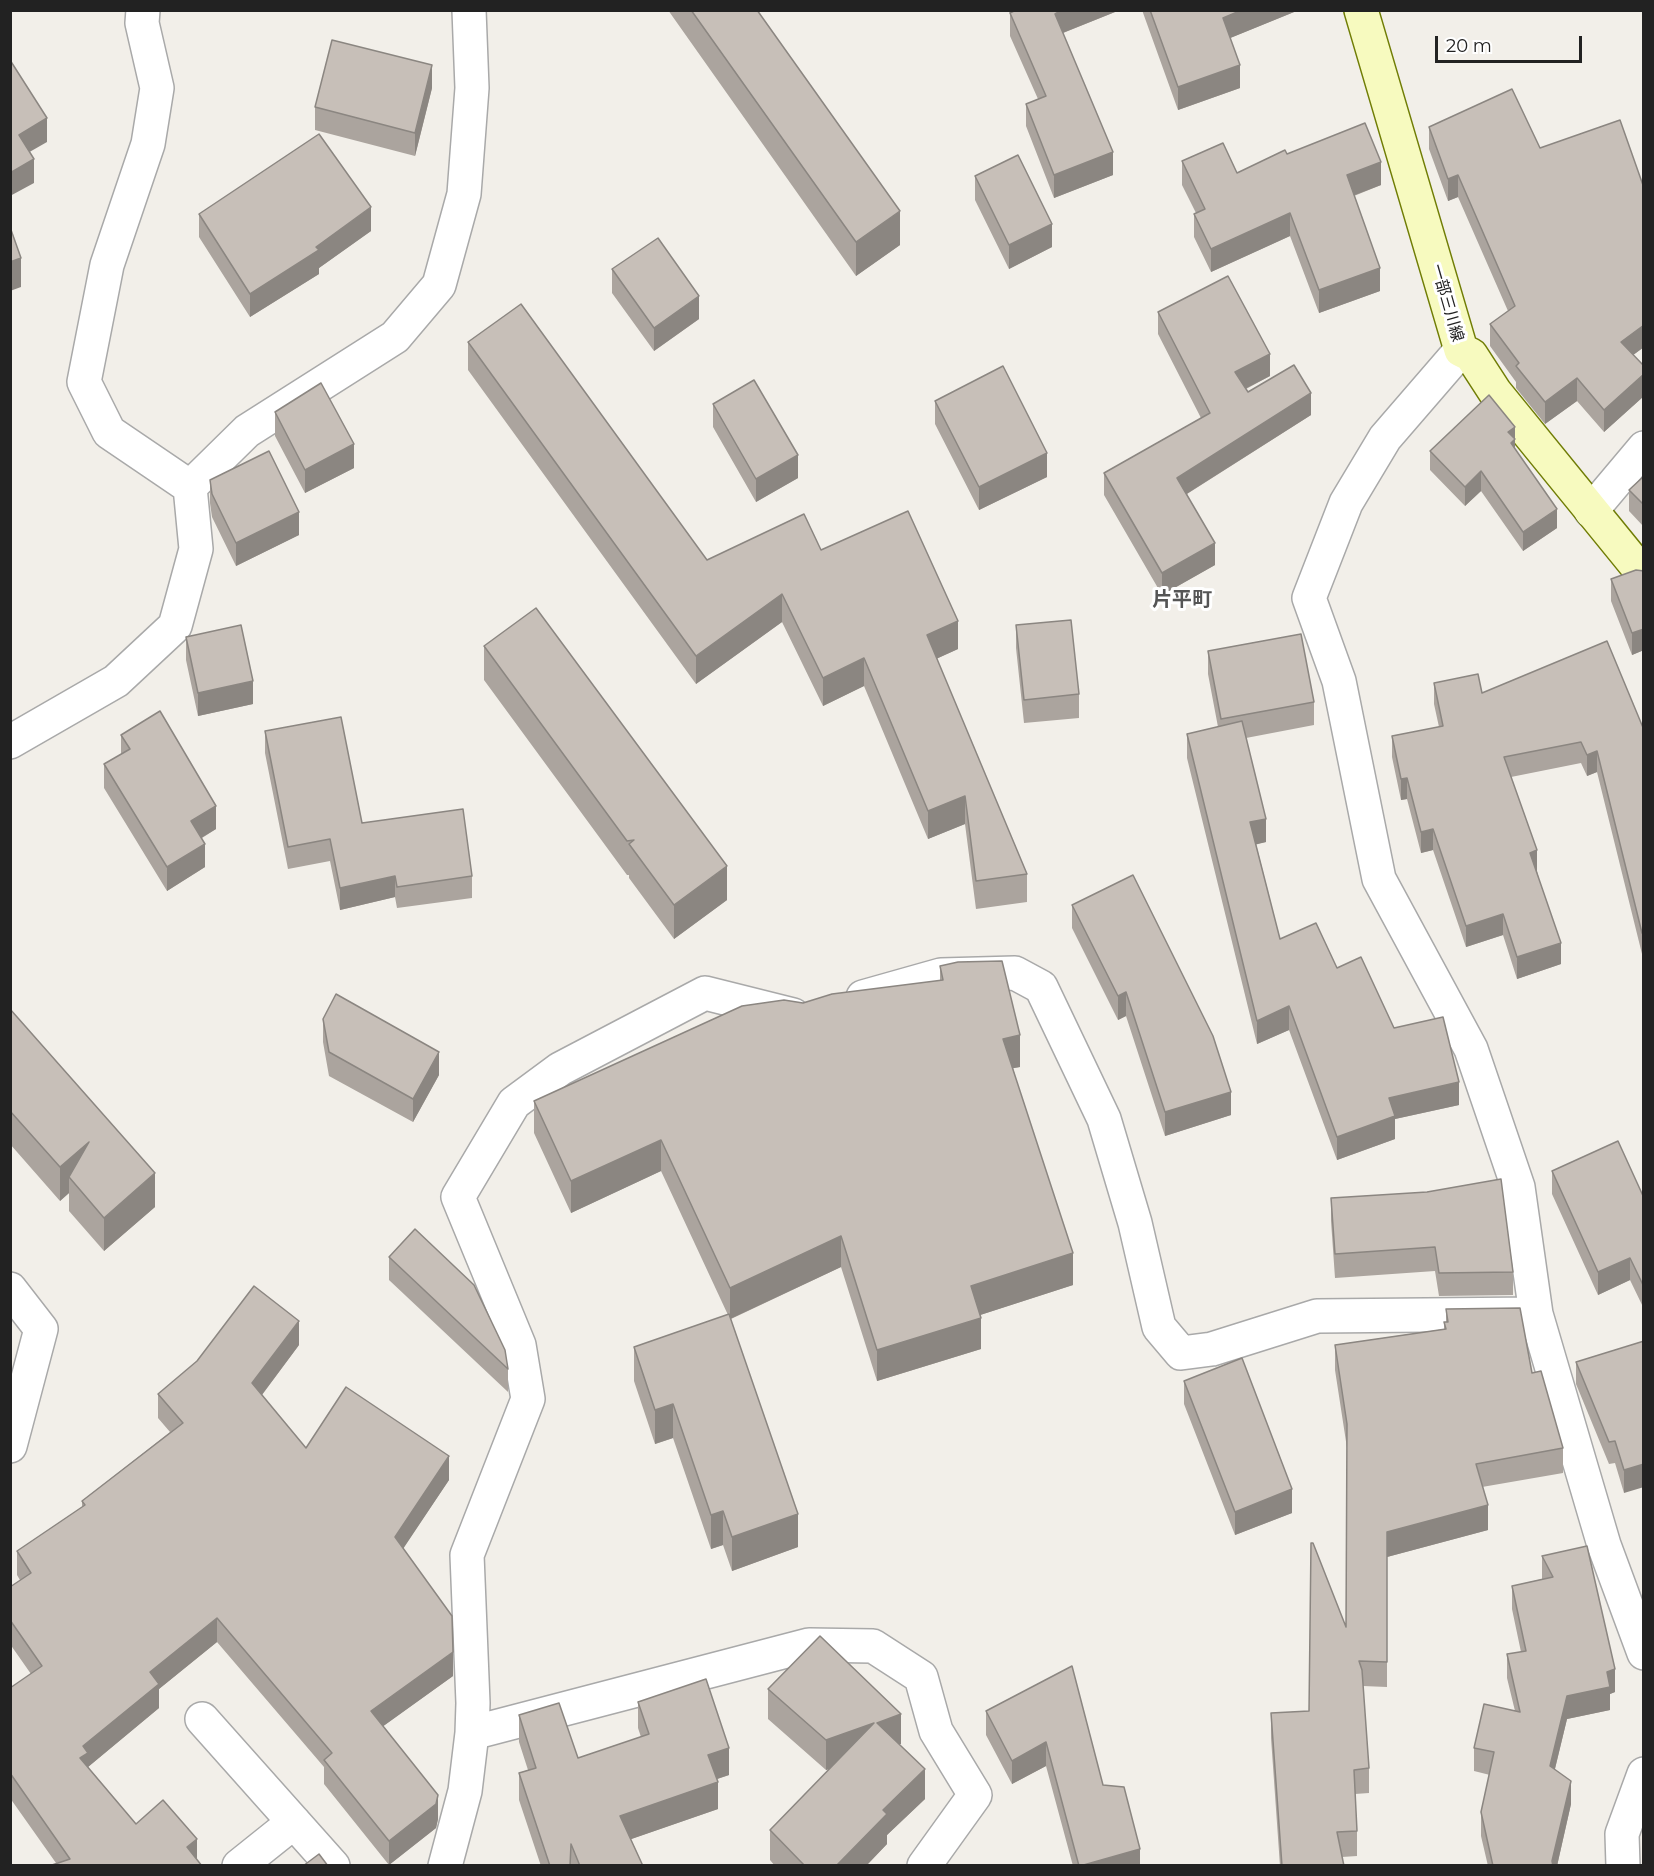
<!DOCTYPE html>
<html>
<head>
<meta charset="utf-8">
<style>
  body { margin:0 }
  #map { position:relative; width:1654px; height:1876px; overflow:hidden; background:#f2efe9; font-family:Montserrat,sans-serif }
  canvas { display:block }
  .frame { position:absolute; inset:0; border:12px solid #222; pointer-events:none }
  .scale { position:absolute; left:1435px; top:36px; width:147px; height:27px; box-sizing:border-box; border:3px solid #222; border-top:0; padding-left:8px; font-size:18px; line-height:21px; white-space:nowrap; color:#222; -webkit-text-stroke:4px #fff; paint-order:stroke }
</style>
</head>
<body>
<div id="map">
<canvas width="1654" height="1876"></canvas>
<div class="frame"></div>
<div class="scale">20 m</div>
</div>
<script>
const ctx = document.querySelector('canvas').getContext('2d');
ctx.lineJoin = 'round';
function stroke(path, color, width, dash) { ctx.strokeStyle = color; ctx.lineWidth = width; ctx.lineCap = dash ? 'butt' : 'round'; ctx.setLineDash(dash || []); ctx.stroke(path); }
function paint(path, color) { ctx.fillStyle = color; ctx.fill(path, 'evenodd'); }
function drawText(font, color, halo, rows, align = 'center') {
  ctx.font = font + ' Montserrat,"Noto Sans JP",sans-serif'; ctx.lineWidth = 6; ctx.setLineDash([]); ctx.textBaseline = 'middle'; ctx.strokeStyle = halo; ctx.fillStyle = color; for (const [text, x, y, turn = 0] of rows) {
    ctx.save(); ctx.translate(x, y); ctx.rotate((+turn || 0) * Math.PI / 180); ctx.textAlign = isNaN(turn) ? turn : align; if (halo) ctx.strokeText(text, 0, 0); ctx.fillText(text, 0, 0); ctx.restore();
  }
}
const street = new Path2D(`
  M143,10l-1,13 15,65 -9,56 -41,121 -23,117 25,50 81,55
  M1461,350l-76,88 -39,65 -37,95 30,83 40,198 92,170 47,138 18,127 68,231 40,108
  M190,487l57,-56 148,-94 44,-52 25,-91 8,-106 -3,-78
  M1591,511l53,-63
  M10,742l106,-61 59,-55 21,-77 -6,-62
  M863,997l78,-22 74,-2 26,14 63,132 31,104 24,104 22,26 31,-4 105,-33 219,-2
  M10,1289l31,40 -31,117
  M202,1719l131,147
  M472,1733l337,-88 64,1 48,31 15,54 39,64 -51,71
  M239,1866l55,-44
  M445,1866l20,-75 7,-58 1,-30 -6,-148 61,-156 -9,-54 -61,-148 56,-94 46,-34 145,-76 88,22
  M1623,1866l-1,-32 22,-60`);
const secondary = new Path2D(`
  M1361,10l100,340 10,5 24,37 149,183`);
const wall = new Path2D(`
  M668,10h89l143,235 -44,31z
  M1009,10h111l-57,23 50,142 -59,23 -28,-72v-22l12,-5 -28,-63v-22z
  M1142,10h157l-69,28 10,50 -62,22z
  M432,88l-17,68 -100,-26v-23z
  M1429,127l111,21 104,40v159l-11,8 11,11v30l-40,36 -27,-31 -32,23 -29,-36v-6l-26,-36v-22l18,-13 -50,-114 -10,4 -19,-52z
  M1287,154l94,31 -27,11 26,95 -61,22 -29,-77 -79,36 -17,-35v-23l2,-1 -14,-28v-24l55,12z
  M975,176l77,71 -43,22 -34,-69z
  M199,214l172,17 -52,37v6l-69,43 -51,-80z
  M612,269l87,50 -45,32 -42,-58z
  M1158,312l112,64 -24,13 2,3 63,23 -124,79 28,71 -53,30 -58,-100v-22l97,-55 -43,-84z
  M468,342l239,218 114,-10 137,99 -22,10 91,215v28l-51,7 -11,-85 -37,15 -64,-153 -41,20 -41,-84 -86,62 -228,-314z
  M935,401l112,76 -68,33 -44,-86z
  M713,404l85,74 -42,24 -43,-75z
  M275,412l79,56 -49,25 -30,-57z
  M1515,427v22l42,79 -34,23 -42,-60 -16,15 -35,-36v-19z
  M1644,476v51l-15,-16v-21z
  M210,480l89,55 -63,31 -24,-49 -2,-14z
  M1644,571v79l-12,5 -21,-54v-22z
  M1016,625l63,69v24l-55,5 -8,-75z
  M186,637l67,67 -55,12 -12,-56z
  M484,646l243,254 -53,39 -45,-61v-3h-2l-143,-195z
  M1208,651l106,51v23l-68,13 20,104 -10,2 24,95 57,29 57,60 65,77 -64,14v20l-58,21 -48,-130 -32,14 -70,-286v-24l31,-7 -10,-53z
  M1434,683l48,10 162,37v224h-2l-45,-182 -10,4 -6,-13 -70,14 26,94 24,93 -44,15 -14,-44 -37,12 -33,-97 -12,3 -14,-54 -6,1 -9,-43v-21l47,-9 -5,-23z
  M265,731l97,92 110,53v22l-75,10 -2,-11 -55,13 -10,-49 -42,8 -23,-116z
  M121,735l95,94 -14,9 3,29 -38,24 -63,-103v-24l17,-9z
  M1072,905l159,210 -66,21 -39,-120 -8,4 -46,-92z
  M940,966l80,101 -7,1 60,217 -93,30 1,34 -104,32 -36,-114 -110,52 67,228 -66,24 -9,-26 -12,4 -38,-111 -18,6 -21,-63v-34l94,-32 -67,-144 -90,42 -37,-80v-32l269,-98 137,-22z
  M10,1009l145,198 -51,44 -35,-40v-18l-9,8 -50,-57z
  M323,1019l116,56 -26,47 -84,-46 -6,-34z
  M1552,1171l92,27v111l-14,-29 -32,15 -46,-101z
  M1331,1198l182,74v23l-74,1 -4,-25 -100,7 -4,-57z
  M389,1257l119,112v23l-119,-112z
  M1446,1309l86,64 31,75v25l-81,14 6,43 -101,27v130l-24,-1 6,82v25l-14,1 2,37v25l-15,1 2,9h-64l-9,-128v-25l38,-2 37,-84 1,-179 -12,-78v-25l109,-16v-7h2z
  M1644,1341l-20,152 -9,-30 -6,1 -33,-80v-22z
  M299,1345l-37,50 44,53 143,32 -46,68 50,128 -70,50 55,93 -2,9 -47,37 -65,-81v-17l-107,-125 -58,47v19l-71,59 48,57 61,15 -141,24 -46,-65v-110l21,-14 -21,-30v-57l10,-7 -3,-5v-24l65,-44v-6l88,-69 -12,-14v-24z
  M1184,1381l108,132 -57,22 -51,-131z
  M1542,1556l73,136 -5,2v16l-43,9 -12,50 16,35 -14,62h-69l-7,-30v-24l9,-37 -16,-4v-23l41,-37 -8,-33v-24l14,-2 -9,-43v-23l30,-7z
  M1072,1666l31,119 37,81h-67l-27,-100 -34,18 -26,-49v-24z
  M768,1689l133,55h-2l26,55 -38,36v9l-21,22h-91l-5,-6v-30l60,-61 -4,1 -58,-51z
  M638,1702l91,73 -12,4 1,30 -87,30 12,27h-102l-22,-66v-27l9,-3 -9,-28v-27l59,43 63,-21 -3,-9z`);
const shadedWall = new Path2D(`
  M1062,10h58l-65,26v-22z
  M1242,10h57l-76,31v-23z
  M432,65v23l-17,68v-23z
  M1240,65v23l-62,22v-23z
  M47,118v24l-28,16v-23z
  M1113,152v23l-59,23v-23z
  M34,159v24l-24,13v-23z
  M1381,162v23l-34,13v-23z
  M1458,175v22l-10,4v-22z
  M371,207v24l-52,37v6l-69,43v-23z
  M900,211v34l-44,31v-34z
  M1290,213v23l-79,36v-23z
  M1052,224v23l-43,22v-24z
  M21,258v29l-11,4v-29z
  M1380,268v23l-61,22v-23z
  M699,296v23l-45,32v-23z
  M1644,325v22l-23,17v-22z
  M1270,354v22l-35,18v-22z
  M1644,374v22l-40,36v-22z
  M1577,378v23l-32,23v-22z
  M1311,393v22l-134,85v-22z
  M1515,427v31l-7,-26z
  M354,444v24l-49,25v-23z
  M1047,453v24l-68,33v-23z
  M798,455v23l-42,24v-23z
  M1481,471v20l-16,15v-19z
  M1557,509v19l-34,23v-19z
  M299,512v23l-63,31v-23z
  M1215,543v22l-53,30v-22z
  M782,594v28l-86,62v-28z
  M958,621v28l-31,14v-28z
  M1644,629v21l-12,5v-22z
  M864,658v28l-41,20v-28z
  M253,681v23l-55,12v-23z
  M1597,751v21l-10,4v-21z
  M1407,778v21l-6,1v-21z
  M965,796v28l-37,15v-28z
  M216,806v23l-25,15v-23z
  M1266,819v23l-16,4v-24z
  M1433,829v21l-12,3v-21z
  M205,844v23l-38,24v-24z
  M1537,850v21l-7,3v-21z
  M727,866v34l-53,39v-34z
  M395,876v21l-55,13v-22z
  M1503,914v21l-37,12v-21z
  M1642,933h2v21h-2z
  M1561,943v21l-44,15v-22z
  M1126,992v24l-8,4v-24z
  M1289,1006v24l-32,14v-23z
  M1020,1035v32l-17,3v-31z
  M439,1052v23l-26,47v-23z
  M1459,1082v23l-64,14v20l-58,21v-23l52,-39z
  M1231,1092v23l-66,21v-24z
  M661,1140v31l-90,42v-32z
  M89,1142l-20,35v16l-9,8v-34z
  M155,1173v34l-51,44v-33z
  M841,1236v31l-111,52v-31z
  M1073,1253v32l-102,33v-32z
  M1630,1258v22l-32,15v-23z
  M981,1318v31l-104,32v-31z
  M299,1321v24l-47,63v-25z
  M673,1404v34l-18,6v-34z
  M449,1456v24l-54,81v-24z
  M1644,1464v23l-20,6v-23z
  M1292,1489v24l-57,22v-23z
  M1488,1505v25l-101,27v130v-155z
  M723,1511v34l-12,4v-34z
  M798,1514v33l-66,24v-34z
  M217,1618v24l-58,47v19l-71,59 -8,-9 3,-12 67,-74z
  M453,1652v24l-82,59v-24z
  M1615,1669v23l-5,2v16l-43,9 -17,70v-23l17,-70 40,-24z
  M901,1714v30l-24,8v-29z
  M874,1723v30l-48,17v-30z
  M1046,1742v24l-34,18v-23z
  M729,1748v27l-21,7v-27z
  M925,1769v30l-38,36v9l-21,22h-30l47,-56z
  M1571,1781v23l-14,62h-5v-5z
  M718,1782v27l-98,34v-27z
  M438,1795v24l-2,9 -47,37v-24z
  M197,1839v24l-10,-16z
  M1140,1849v17h-60z`);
const building = new Path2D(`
  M691,10h66l143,201 -44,31z
  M1016,10h46l-7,4 58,138 -59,23 -28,-71 20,-8 -36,-83z
  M1150,10h92l-19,8 17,47 -62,22z
  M332,40l100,25 -17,68 -100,-26z
  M10,60l37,58 -28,17 15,24 -24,14z
  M1512,89l28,59 80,-28 24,68v137l-23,17 23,24v8l-40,36 -27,-32 -32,24 -29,-36 3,-3 -29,-39 25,-18 -57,-131 -10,4 -19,-52z
  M1365,123l16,39 -34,13 33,93 -61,22 -29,-77 -79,36 -17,-35 11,-5 -23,-48 41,-18 14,30 48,-23 2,4z
  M319,134l52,73 -55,40 3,3 -69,44 -51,-80z
  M1018,155l34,69 -43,21 -34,-69z
  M10,227l11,31 -11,4z
  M658,238l41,58 -45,32 -42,-59z
  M1228,276l42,78 -35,18 13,20 46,-27 17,28 -134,85 38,65 -53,30 -58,-100 106,-60 -52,-101z
  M521,304l186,256 97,-46 17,36 87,-39 50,110 -31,14 100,239 -51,7 -11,-85 -37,15 -64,-153 -41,20 -41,-84 -86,62 -228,-314z
  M1003,366l44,87 -68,34 -44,-86z
  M754,380l44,75 -42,24 -43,-75z
  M321,383l33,61 -49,26 -30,-58z
  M1489,395l26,32 -7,5 7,7 -4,4 46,66 -34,23 -42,-61 -16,16 -35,-36z
  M269,451l30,61 -63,31 -24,-49 -2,-14z
  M1644,476v29l-15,-15z
  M1636,570l8,1v58l-12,4 -21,-54z
  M536,608l191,258 -53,39 -45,-61 5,-4 -7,1 -143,-195z
  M1071,620l8,74 -55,6 -8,-75z
  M241,625l12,56 -55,12 -12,-56z
  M1301,634l13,68 -93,17 -13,-68z
  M1607,641l37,89v203h-2l-45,-182 -10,4 -6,-13 -77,15 33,93 -7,3 31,90 -44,14 -14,-43 -37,12 -33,-97 -12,3 -14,-54 -6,1 -9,-43 51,-10 -9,-43 44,-9 4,19z
  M160,711l56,95 -25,15 14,23 -38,23 -63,-103 26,-15 -9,-14z
  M341,717l21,106 101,-14 9,67 -75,11 -2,-11 -55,12 -10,-49 -42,8 -23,-116z
  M1242,721l24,98 -16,3 30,117 36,-16 21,45 24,-11 33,71 49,-11 16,65 -70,16 6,18 -58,21 -48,-131 -32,15 -70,-287z
  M1133,875l80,161 18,56 -66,20 -39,-120 -8,4 -46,-91z
  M1002,961l18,74 -17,4 70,214 -102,33 10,32 -104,32 -36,-114 -111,52 -69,-148 -90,41 -37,-80 208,-95 42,-6 19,3 29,-9 111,-14 -3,-14 18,-4z
  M336,994l103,58 -26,47 -84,-47 -6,-33z
  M10,1009l145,164 -51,45 -35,-41 20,-35 -29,25 -50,-56z
  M1618,1141l26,57v89l-14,-29 -32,14 -46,-101z
  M1501,1179l12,93 -74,1 -4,-26 -100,7 -4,-56 96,-6z
  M415,1229l59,56 31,65 3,19 -119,-112z
  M254,1286l45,35 -47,62 54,65 40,-61 103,69 -54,81 57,79 1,36 -82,59 67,84 -2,9 -47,37 -65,-81 8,-7 -115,-135 -67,54 9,12 -76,62 5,7 -8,5 56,66 27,-24 34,39 -10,8 15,19h-153l21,-7 -60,-86v-85l32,-22 -32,-46v-33l21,-14 -14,-22 68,-46 -3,-4 101,-78 -25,-29 39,-33z
  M1520,1308l12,65 9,-2 22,77 -87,16 12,41 -101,27v130l-28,-1 3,9 7,98 -15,2 3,61 -20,1 7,34h-62l-11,-153 38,-2 2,-168h2l33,84 1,-203 -12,-79 111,-16 -2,-7h4l-2,-13z
  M729,1314l69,200 -66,23 -9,-26 -12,4 -38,-111 -18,6 -21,-63z
  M1644,1341v123l-20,6 -9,-29 -6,1 -33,-80z
  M1242,1358l50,131 -57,23 -51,-131z
  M1587,1546l28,123 -8,3 3,15 -43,9 -17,70 21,15 -19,80 1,5h-60l-12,-54 13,-60 -20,-4 10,-44 36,8 -13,-58 19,-3 -14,-65 41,-9 -11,-21z
  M820,1636l81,78 -24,9 48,46 -42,41 4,4 -51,52h-31l-35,-36 104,-107 -48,17 -58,-51z
  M1072,1666l31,119 21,2 16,62 -60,17h-1l-33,-124 -34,19 -26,-50z
  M706,1679l23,69 -21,7 10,27 -98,34 23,50h-63l-9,-22 -1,22h-20l-31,-93 17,-5 -17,-53 40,-12 19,55 71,-24 -11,-32z
  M319,1854l9,12h-25z`);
const streetNames = [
  ["一部三川線",1447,303,74]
];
const quarterNames = [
  ["片平町",1182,600]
];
stroke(street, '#a9a9a9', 36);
stroke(secondary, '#707d05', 36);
stroke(street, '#fff', 33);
stroke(secondary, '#f7fabf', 33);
paint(wall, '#aba49e');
paint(shadedWall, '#8b8681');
paint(building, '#c7bfb8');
stroke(building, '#8b8681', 1.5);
drawText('16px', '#222', '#fff', streetNames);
drawText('bold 20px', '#555', '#fff', quarterNames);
</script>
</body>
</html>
